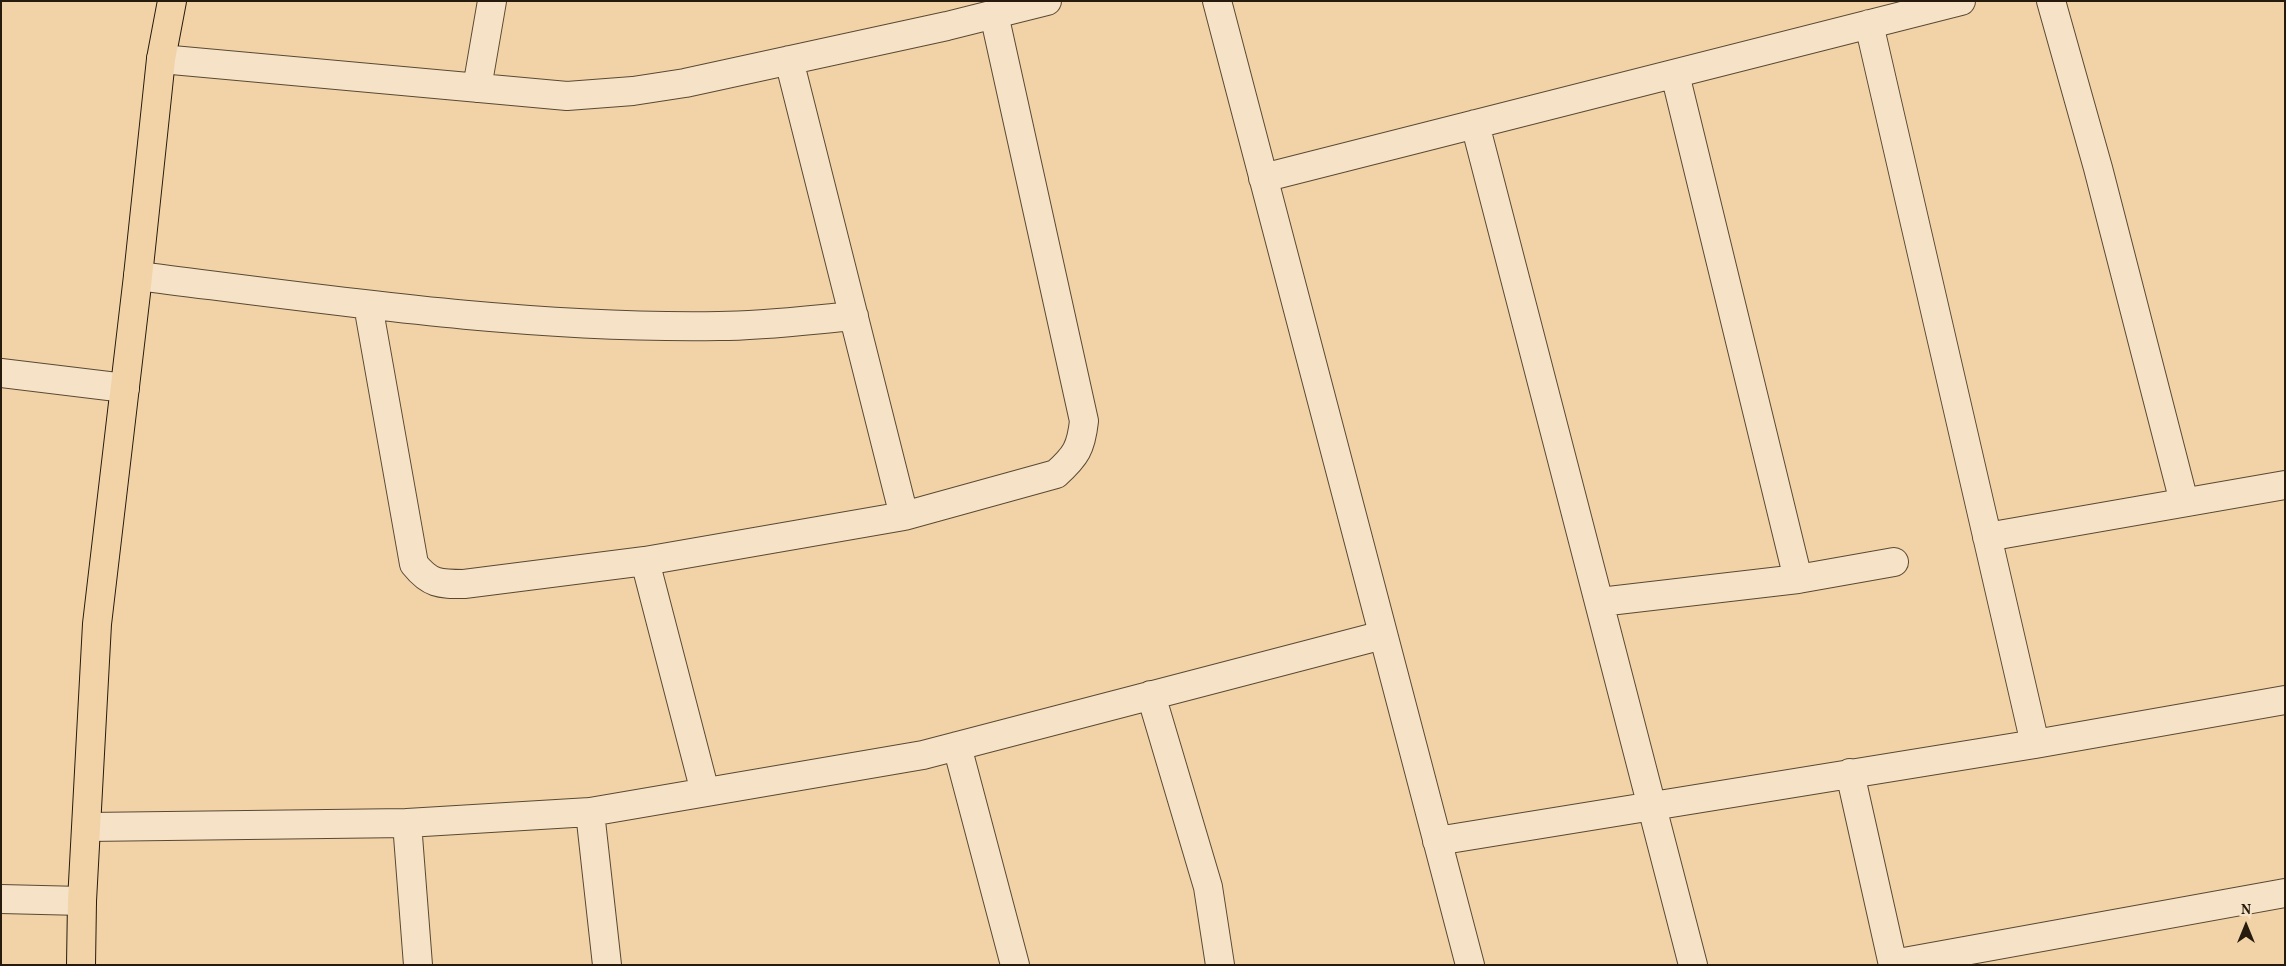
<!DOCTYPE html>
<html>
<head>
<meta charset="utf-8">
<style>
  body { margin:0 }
  #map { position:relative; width:2286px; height:966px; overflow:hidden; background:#f1d3a7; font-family:Vollkorn,serif }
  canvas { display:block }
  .frame { position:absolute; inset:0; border:2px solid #261b0d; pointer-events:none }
  .north { position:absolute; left:2221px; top:901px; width:50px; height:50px; -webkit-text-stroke:4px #f6e2c6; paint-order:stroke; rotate:0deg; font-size:14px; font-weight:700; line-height:20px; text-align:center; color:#261b0d }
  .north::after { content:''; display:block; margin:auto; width:18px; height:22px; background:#261b0d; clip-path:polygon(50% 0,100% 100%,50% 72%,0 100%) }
</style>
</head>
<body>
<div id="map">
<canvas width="2286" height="966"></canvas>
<div class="frame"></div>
<div class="north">N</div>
</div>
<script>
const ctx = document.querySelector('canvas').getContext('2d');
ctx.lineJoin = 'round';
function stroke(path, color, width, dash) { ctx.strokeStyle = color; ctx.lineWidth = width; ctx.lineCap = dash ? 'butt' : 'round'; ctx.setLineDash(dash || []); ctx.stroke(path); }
const minor = new Path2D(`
  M1217,1l253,964
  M2051,1l47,167 86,334
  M1869,24l166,720 250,-44
  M161,59l406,37 66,-5 52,-8 262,-57 100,-25
  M789,60l115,456 152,-42c20,-18 25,-26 28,-53l-90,-407
  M477,88l15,-87
  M1475,124l218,841
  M1263,178l698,-177
  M138,276c192,24 386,53 581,50 45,0 90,-6 135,-10
  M368,305l46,259c16,20 25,20 50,20l181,-23 259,-45
  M1,373l124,15
  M1987,537l298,-52
  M645,561l60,231
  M1798,579l96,-17
  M1600,602l198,-23 -123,-505
  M1151,695l57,192 12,78
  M957,746l58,219
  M1850,773l43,192
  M590,812l17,153
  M407,823l11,142
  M87,827l320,-4 183,-11 333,-57 460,-120
  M1437,841l598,-97
  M1,899l81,2
  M1893,964l392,-71`);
const major = new Path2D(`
  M81,965l1,-64 15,-277 41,-348 23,-217 11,-58`);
stroke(minor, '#594934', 30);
stroke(major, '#261b0d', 30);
stroke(minor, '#f6e2c6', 28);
stroke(major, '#f1d3a7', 28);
</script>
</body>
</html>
